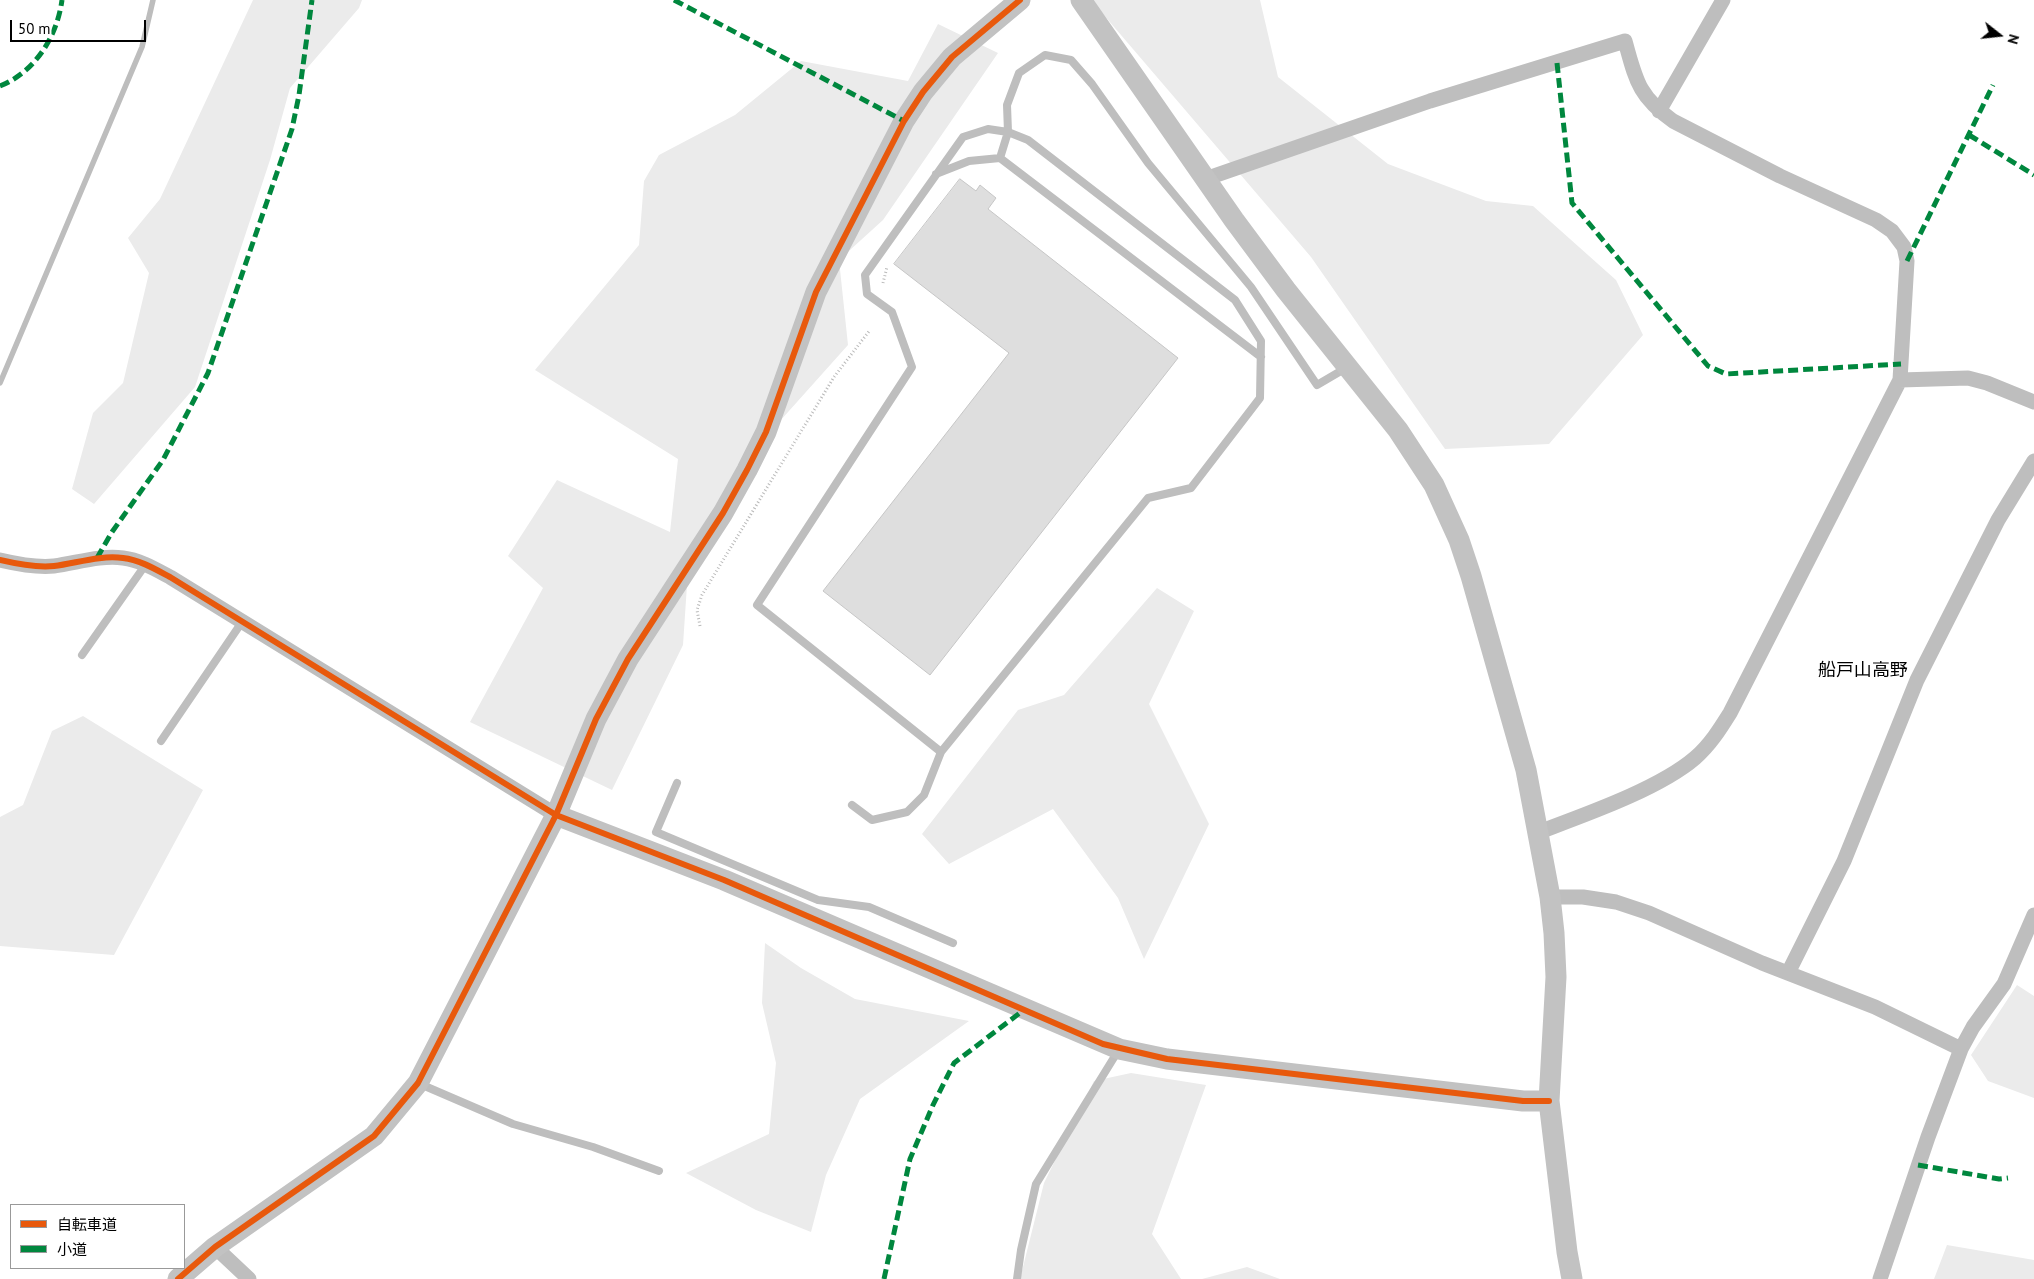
<!DOCTYPE html>
<html>
<head>
<meta charset="utf-8">
<style>
  body { margin:0 }
  #map { position:relative; width:2034px; height:1279px; overflow:hidden; background:#fff; font-family:"PT Sans","Noto Sans JP",sans-serif }
  canvas { display:block }
  .legend { position:absolute; left:10px; top:1204px; width:175px; height:65px; box-sizing:border-box; background:#fff; border:1px solid #999; margin:0; padding:6px 9px; list-style:none; font-size:15px; color:#000 }
  .legend li { display:flex; align-items:center; gap:10px; height:25px }
  .legend b { width:25px; border:1px solid #999 }
  .north { position:absolute; left:1974px; top:10px; width:50px; height:50px; -webkit-text-stroke:4px #fff; paint-order:stroke; rotate:106deg; font-size:14px; font-weight:700; line-height:20px; text-align:center; color:#000 }
  .north::after { content:''; display:block; margin:auto; width:18px; height:22px; background:#000; clip-path:polygon(50% 0,100% 100%,50% 72%,0 100%) }
  .scale { position:absolute; left:10px; top:20px; width:136px; height:22px; box-sizing:border-box; border:2px solid #000; border-top:0; padding-left:6px; font-size:15px; line-height:18px; white-space:nowrap; color:#000; -webkit-text-stroke:4px #fff; paint-order:stroke }
</style>
</head>
<body>
<div id="map">
<canvas width="2034" height="1279"></canvas>
<ul class="legend">
<li><b style="height:6px;background:#e8590c"></b>自転車道</li>
<li><b style="height:6px;background:#00873e"></b>小道</li>
</ul>
<div class="north">N</div>
<div class="scale">50 m</div>
</div>
<script>
const ctx = document.querySelector('canvas').getContext('2d');
ctx.lineJoin = 'round';
function paint(path, color) { ctx.fillStyle = color; ctx.fill(path, 'evenodd'); }
function stroke(path, color, width, dash) { ctx.strokeStyle = color; ctx.lineWidth = width; ctx.lineCap = dash ? 'butt' : 'round'; ctx.setLineDash(dash || []); ctx.stroke(path); }
function drawText(font, color, halo, rows, align = 'center') {
  ctx.font = font + ' "PT Sans","Noto Sans JP",sans-serif'; ctx.lineWidth = 4; ctx.setLineDash([]); ctx.textBaseline = 'middle'; ctx.strokeStyle = halo; ctx.fillStyle = color; for (const [text, x, y, turn = 0] of rows) {
    ctx.save(); ctx.translate(x, y); ctx.rotate((+turn || 0) * Math.PI / 180); ctx.textAlign = isNaN(turn) ? turn : align; if (halo) ctx.strokeText(text, 0, 0); ctx.fillText(text, 0, 0); ctx.restore();
  }
}
const green = new Path2D(`
  M253,0h109l-3,8 -69,80 -20,72 -75,227 -101,117 -22,-15 21,-76 30,-30 26,-110 -21,-35 32,-39z
  M1091,0h169l18,77 110,87 98,37 47,5 83,74 27,55 -94,109 -104,5 -134,-192z
  M938,24l60,29 -115,167 -44,40 9,85 -68,76 -93,164 -4,60 -71,145 -142,-68 73,-134 -35,-32 49,-76 113,52 8,-73 -143,-89 104,-125 5,-64 15,-26 76,-40 66,-54 107,20z
  M1157,588l37,23 -45,93 60,120 -65,135 -26,-61 -65,-89 -104,55 -27,-30 96,-124 46,-15z
  M83,716l120,74 -89,165 -114,-9v-129l23,-12 29,-74z
  M765,943l36,25 54,31 114,22 -109,78 -34,76 -15,57 -55,-22 -70,-37 83,-39 7,-71 -14,-60z
  M2017,985l17,11v102l-46,-17 -17,-26z
  M1131,1073l75,12 -54,149 29,45h-161l24,-96 50,-102z
  M1947,1245l87,15v19h-100z
  M1247,1267l33,12h-78z`);
const stream = new Path2D(`
  M0,383l142,-336 11,-47`);
const building = new Path2D(`
  M960,179l16,12 4,-6 16,13 -8,11 190,149 -248,317 -107,-84 186,-238 -115,-89z`);
const path = new Path2D(`
  M883,283l4,-16
  M700,626l-3,-16 5,-15 132,-218 36,-47`);
const lane = new Path2D(`
  M1000,158l8,-26 -20,-3 -25,8 -98,138 2,19 25,18 20,55 -155,238 184,147 207,-254 43,-10 69,-90 1,-57 -26,-41 -207,-160 -20,-8 -1,-27 12,-32 26,-18 26,5 21,24 56,79 103,124 66,98 29,-17
  M936,174l33,-13 31,-3 261,199
  M82,655l64,-91
  M161,741l81,-119
  M677,783l-21,49 162,68 51,7 84,36
  M852,805l20,15 35,-8 17,-17 17,-43
  M420,1084l93,40 80,23 66,24
  M1017,1279l4,-29 15,-66 82,-133`);
const street = new Path2D(`
  M1659,111l64,-111
  M1205,179l225,-78 195,-60c11,39 13,55 48,80l107,55 96,44 16,11 12,16 3,14 -7,119 -170,333c-10,16 -20,32 -35,45 -36,31 -111,57 -156,74
  M1900,380l68,-2 19,5 47,19
  M0,560c17,4 36,8 54,6 23,-3 46,-11 69,-8 17,2 32,11 47,19l386,238
  M1550,897h33l33,5 33,11 113,50 113,44 86,42
  M1788,973l56,-112 73,-181 81,-160 36,-59
  M215,1247l34,32
  M1880,1279l48,-142 33,-88 12,-22 31,-43 30,-69`);
const secondary = new Path2D(`
  M1081,0l153,220 52,70 112,140 36,55 25,55 12,36 55,194 24,127 4,36 2,44 -7,124 18,151 5,27
  M556,815l168,65 395,169 48,10 356,42h26
  M178,1279l37,-32 159,-111 44,-53 138,-268 40,-96 32,-60 95,-146 24,-43 19,-38 50,-140 88,-171 19,-29 29,-35 68,-57`);
const quiet = new Path2D(`
  M674,0l230,121
  M1557,63l15,140 136,163 18,8 175,-10
  M0,86c35,-14 57,-49 62,-86
  M1969,135l65,40
  M1907,261l86,-176
  M97,558l15,-26 51,-72 45,-87 84,-244 7,-34 13,-95
  M1918,1165l81,14 9,-1
  M884,1279l26,-120 23,-54 21,-42 71,-54`);
const cycleway = new Path2D(`
  M0,560c17,4 36,8 54,6 23,-3 46,-11 69,-8 17,2 32,11 47,19l386,238 168,65 379,164 64,15 356,42h26
  M178,1279l37,-32 159,-111 44,-53 138,-268 40,-96 32,-60 95,-146 24,-43 19,-38 50,-140 88,-171 19,-29 29,-35 68,-57`);
const neighbourhoodNames = [
  ["船戸山高野",1863,671]
];
paint(green, '#ebebeb');
stroke(stream, '#bdbdbd', 5.5);
paint(building, '#dedede');
stroke(building, '#c6c6c6', 1);
stroke(path, '#b9b9b9', 3, [1, 2.5]);
stroke(lane, '#bebebe', 8);
stroke(street, '#bebebe', 15);
stroke(secondary, '#c2c2c2', 21);
stroke(quiet, '#00873e', 5, [10, 5]);
stroke(cycleway, '#e8590c', 6);
drawText('18px', '#000', '#fff', neighbourhoodNames);
</script>
</body>
</html>
